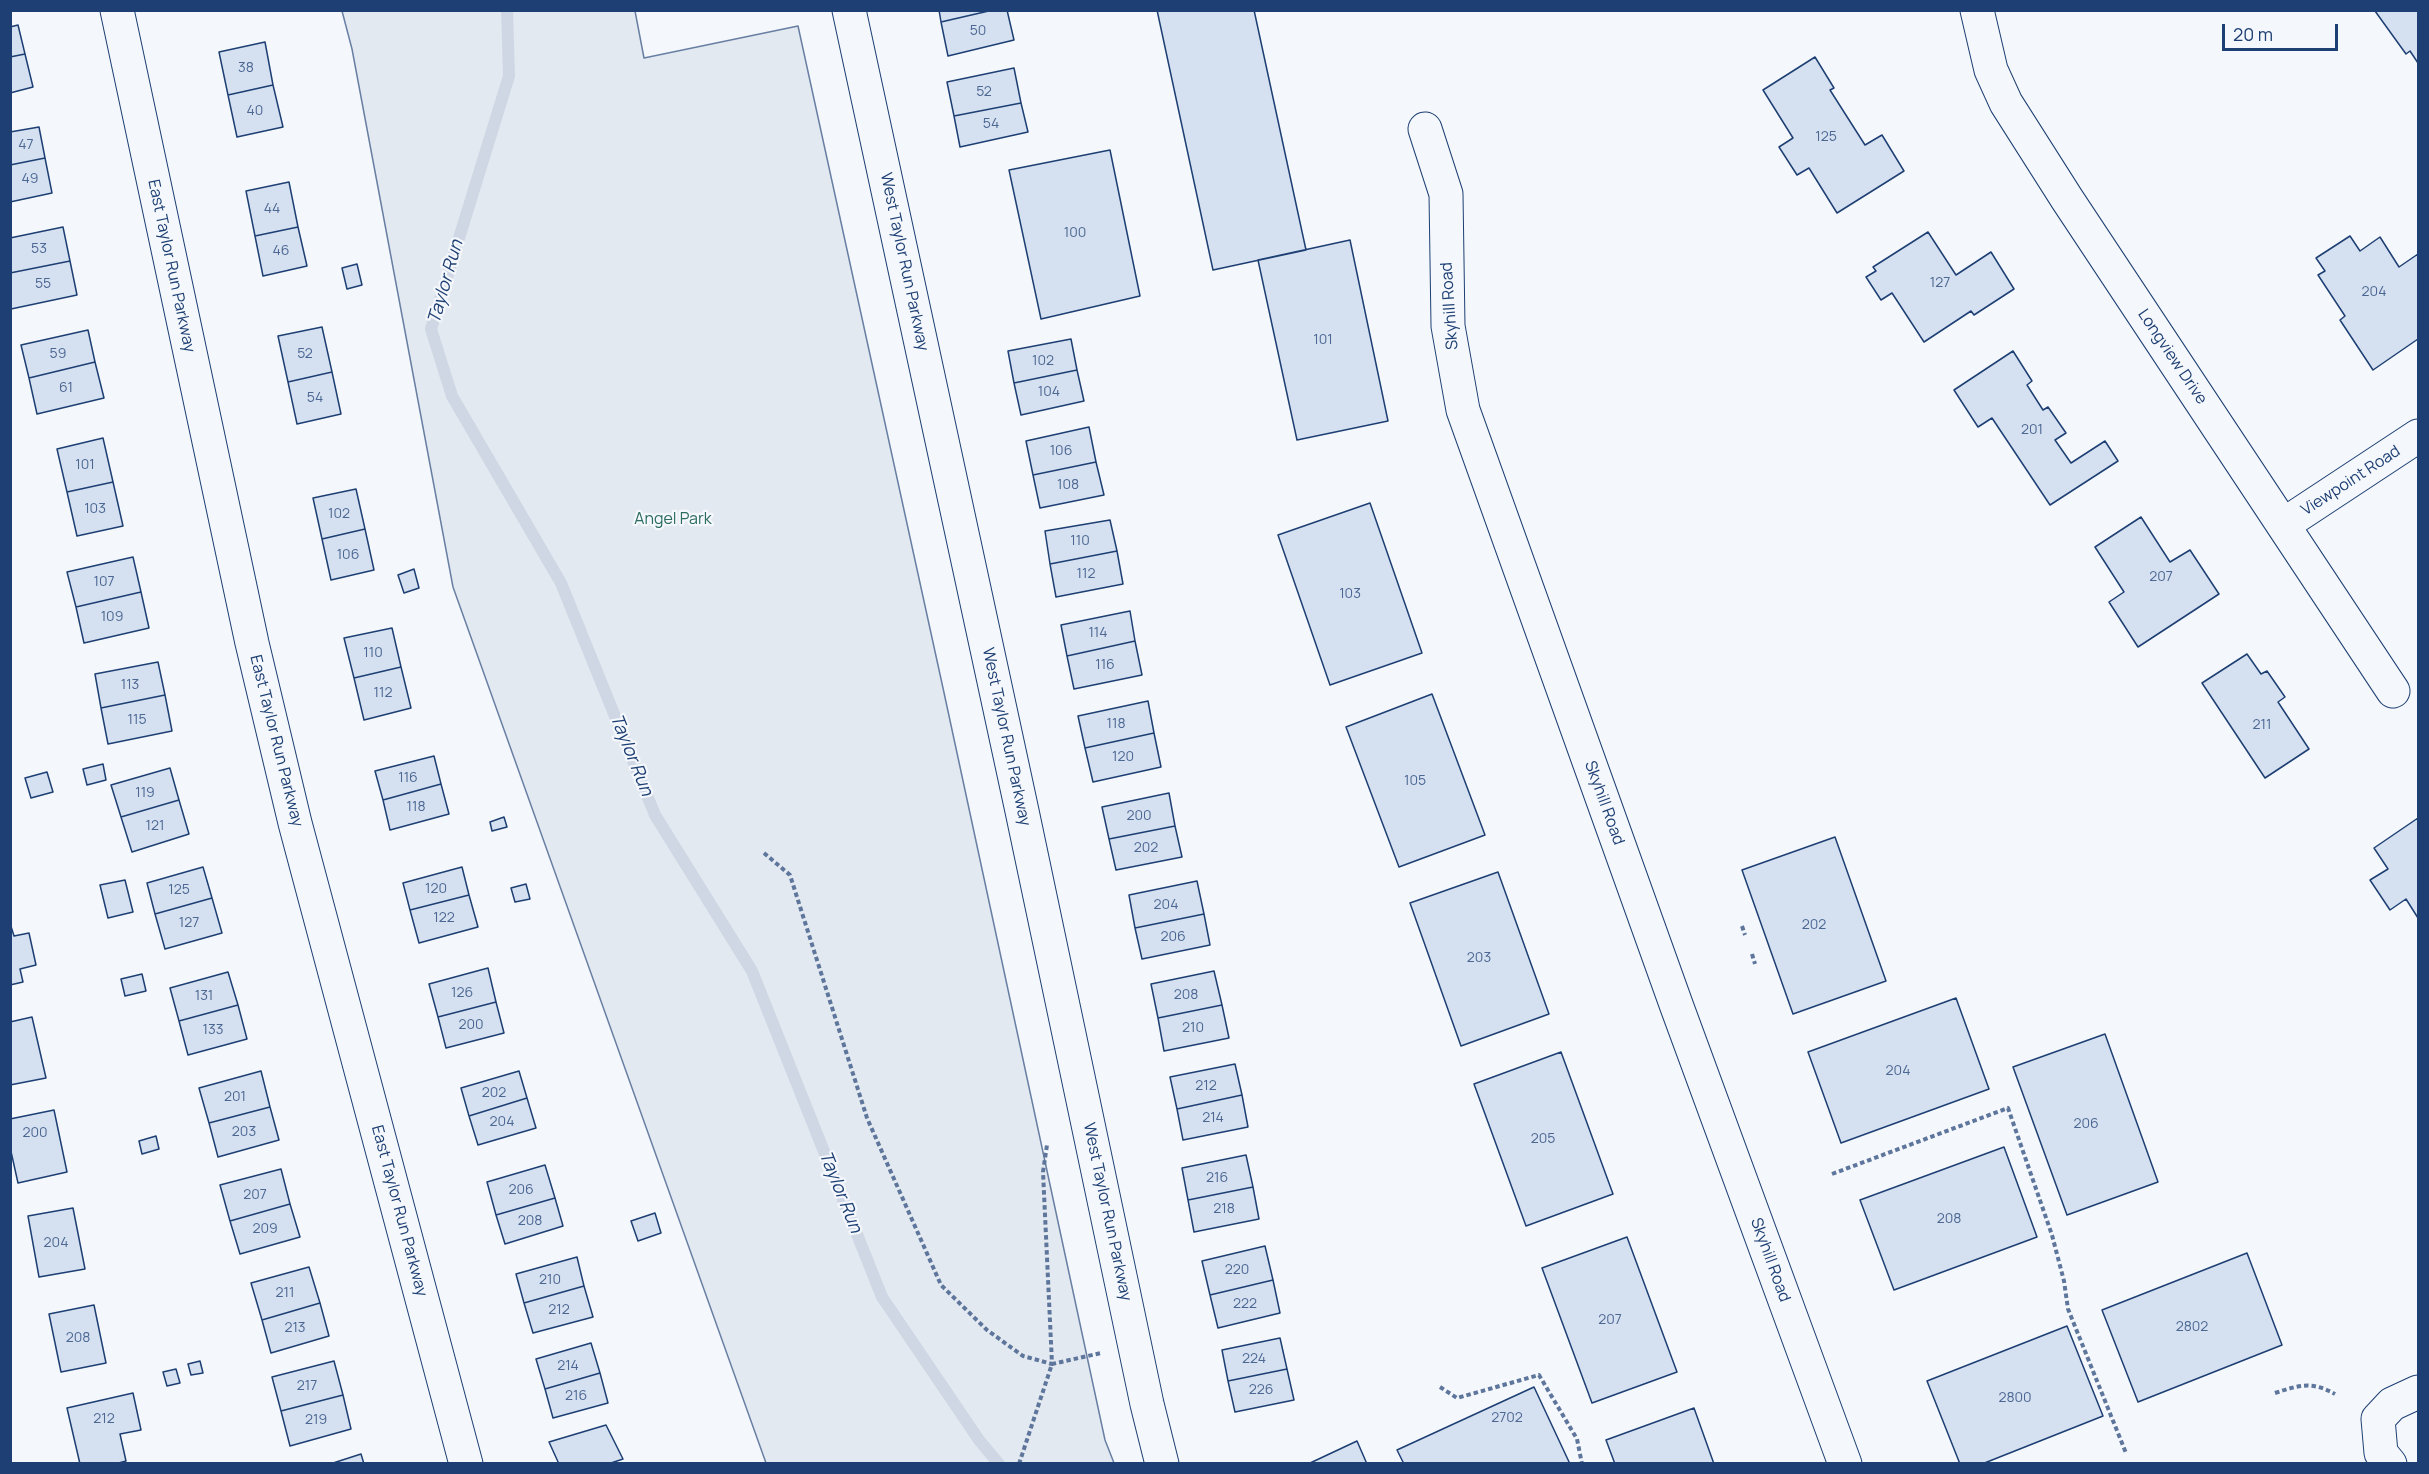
<!DOCTYPE html>
<html>
<head>
<meta charset="utf-8">
<style>
  body { margin:0 }
  #map { position:relative; width:2429px; height:1474px; overflow:hidden; background:#f4f7fb; font-family:Manrope,sans-serif }
  canvas { display:block }
  .frame { position:absolute; inset:0; border:12px solid #1d3f73; pointer-events:none }
  .scale { position:absolute; left:2222px; top:24px; width:116px; height:27px; box-sizing:border-box; border:3px solid #1d3f73; border-top:0; padding-left:8px; font-size:18px; line-height:21px; white-space:nowrap; color:#1d3f73; -webkit-text-stroke:4px #f4f7fb; paint-order:stroke }
</style>
</head>
<body>
<div id="map">
<canvas width="2429" height="1474"></canvas>
<div class="frame"></div>
<div class="scale">20 m</div>
</div>
<script>
const ctx = document.querySelector('canvas').getContext('2d');
ctx.lineJoin = 'round';
function paint(path, color) { ctx.fillStyle = color; ctx.fill(path, 'evenodd'); }
function stroke(path, color, width, dash) { ctx.strokeStyle = color; ctx.lineWidth = width; ctx.lineCap = dash ? 'butt' : 'round'; ctx.setLineDash(dash || []); ctx.stroke(path); }
function drawText(font, color, halo, rows, align = 'center') {
  ctx.font = font + ' Manrope,sans-serif'; ctx.lineWidth = 4.5; ctx.setLineDash([]); ctx.textBaseline = 'middle'; ctx.strokeStyle = halo; ctx.fillStyle = color; for (const [text, x, y, turn = 0] of rows) {
    ctx.save(); ctx.translate(x, y); ctx.rotate((+turn || 0) * Math.PI / 180); ctx.textAlign = isNaN(turn) ? turn : align; if (halo) ctx.strokeText(text, 0, 0); ctx.fillText(text, 0, 0); ctx.restore();
  }
}
const green = new Path2D(`
  M342,11h293l9,47 154,-32 145,662 162,752 9,23h-348l-313,-876 -101,-538z`);
const stream = new Path2D(`
  M507,10l2,66 -78,253 21,67 109,187 94,232 97,156 130,326 97,143 20,24`);
const building = new Path2D(`
  M939,10h54l-52,12z
  M993,10h14l7,30 -66,16 -7,-34z
  M1157,10h97l52,240 -93,20z
  M2418,10v53l-8,-12 -4,3 -31,-43z
  M18,25l7,29 -15,3v-30z
  M265,42l8,43 -45,10 -9,-43z
  M25,54l8,33 -23,6v-36z
  M1815,57l19,31 -4,2 35,55 17,-10 22,36 -67,42 -28,-45 -12,7 -18,-28 14,-9 -30,-48z
  M1014,68l7,35 -67,13 -7,-34z
  M273,85l10,42 -46,10 -9,-42z
  M1021,103l7,29 -68,15 -6,-31z
  M39,127l6,31 -35,7v-33z
  M1110,150l30,146 -99,23 -32,-149z
  M45,158l7,35 -42,9v-37z
  M289,182l9,45 -43,9 -9,-45z
  M63,227l7,34 -60,12v-35z
  M298,227l9,39 -44,10 -8,-40z
  M1928,232l28,43 35,-23 23,37 -40,26 -3,-4 -47,31 -32,-49 -11,7 -15,-23 10,-6 -3,-4z
  M2350,236l10,15 20,-14 19,30 19,-13v85l-45,31 -33,-50 5,-4 -27,-41 7,-4 -9,-13z
  M1350,240l38,181 -91,19 -39,-180z
  M70,261l7,34 -66,14 -1,-36z
  M357,264l5,21 -15,4 -5,-21z
  M322,327l10,45 -44,10 -10,-46z
  M88,330l7,32 -66,16 -8,-33z
  M1071,339l6,31 -63,13 -6,-32z
  M2013,351l19,30 -5,4 16,25 5,-3 18,26 -11,7 16,23 34,-22 13,20 -68,44 -58,-87 -14,9 -24,-37z
  M95,362l9,36 -67,16 -8,-36z
  M1077,370l7,31 -63,14 -7,-32z
  M332,372l9,42 -44,10 -9,-42z
  M1089,427l7,35 -63,13 -7,-34z
  M103,438l10,44 -46,10 -10,-43z
  M1096,462l8,33 -64,13 -7,-33z
  M113,482l10,44 -46,10 -10,-44z
  M356,489l9,40 -43,10 -9,-41z
  M1370,503l52,150 -92,32 -52,-150z
  M2141,517l29,45 20,-12 29,44 -81,53 -29,-45 15,-10 -29,-45z
  M1110,520l7,31 -67,13 -5,-33z
  M365,529l9,41 -43,10 -9,-41z
  M1117,551l6,33 -67,13 -6,-33z
  M133,557l8,35 -65,15 -9,-35z
  M414,569l5,19 -15,5 -6,-18z
  M141,592l8,36 -65,15 -8,-36z
  M1130,611l5,30 -68,15 -6,-31z
  M392,628l9,39 -47,11 -10,-40z
  M1135,641l7,34 -68,14 -7,-33z
  M2247,654l14,20 6,-3 18,26 -7,5 31,47 -44,29 -63,-95z
  M158,662l7,33 -64,13 -6,-34z
  M401,667l10,41 -47,12 -10,-42z
  M1432,694l53,141 -86,32 -53,-140z
  M165,695l7,36 -64,13 -7,-36z
  M1148,701l6,32 -69,15 -7,-32z
  M1154,733l7,34 -68,15 -8,-34z
  M434,756l7,28 -58,16 -8,-29z
  M103,764l3,16 -19,5 -4,-16z
  M170,768l9,32 -58,17 -10,-32z
  M47,772l6,20 -22,6 -6,-20z
  M441,784l8,30 -59,16 -7,-30z
  M1169,793l6,33 -66,13 -7,-32z
  M179,800l10,34 -57,18 -11,-35z
  M504,817l3,10 -15,4 -2,-9z
  M2418,818v100l-12,-19 -16,11 -20,-30 18,-11 -14,-21z
  M1175,826l7,31 -66,13 -7,-31z
  M1835,837l51,144 -93,33 -51,-144z
  M203,867l9,31 -57,16 -8,-31z
  M462,867l7,28 -59,15 -7,-27z
  M1498,872l51,142 -88,32 -51,-143z
  M125,880l8,32 -25,6 -8,-33z
  M1197,881l7,33 -69,14 -6,-33z
  M526,884l4,15 -15,3 -4,-14z
  M469,895l9,32 -59,16 -9,-33z
  M212,898l10,35 -57,16 -10,-35z
  M1204,914l6,31 -68,14 -7,-31z
  M10,923l4,13 15,-3 7,32 -16,4 3,13 -13,3z
  M488,968l8,34 -58,15 -9,-33z
  M1214,971l8,34 -64,13 -7,-34z
  M228,972l10,33 -59,16 -9,-33z
  M142,974l4,17 -21,5 -4,-17z
  M1956,998l33,91 -148,54 -33,-91z
  M496,1002l8,31 -58,15 -8,-31z
  M238,1005l9,34 -59,16 -9,-34z
  M1222,1005l7,33 -65,13 -6,-33z
  M32,1017l14,61 -36,7v-63z
  M2105,1034l53,148 -91,33 -54,-148z
  M1561,1052l52,142 -87,32 -52,-142z
  M1235,1064l7,31 -65,14 -7,-32z
  M261,1071l9,36 -61,16 -10,-35z
  M519,1071l8,27 -58,18 -8,-28z
  M1242,1095l6,32 -65,13 -6,-31z
  M527,1098l9,30 -58,17 -9,-29z
  M270,1107l9,33 -61,17 -9,-34z
  M54,1110l13,62 -49,11 -8,-36v-28z
  M156,1136l3,13 -17,5 -3,-13z
  M2004,1147l33,90 -143,53 -34,-90z
  M1246,1155l7,32 -65,13 -6,-32z
  M545,1165l10,33 -59,17 -9,-33z
  M281,1169l9,35 -60,17 -10,-36z
  M1253,1187l6,32 -65,13 -6,-32z
  M555,1198l8,28 -58,18 -9,-29z
  M290,1204l10,33 -60,17 -10,-33z
  M73,1208l12,61 -46,8 -11,-61z
  M655,1213l6,20 -23,8 -7,-20z
  M1627,1237l50,135 -85,31 -50,-135z
  M1265,1246l8,34 -63,15 -8,-34z
  M2247,1253l35,92 -144,57 -36,-92z
  M577,1257l7,29 -60,17 -8,-29z
  M309,1267l11,36 -58,17 -11,-37z
  M1273,1280l7,33 -62,15 -8,-33z
  M584,1286l9,31 -60,16 -9,-30z
  M320,1303l9,33 -58,17 -9,-33z
  M94,1305l12,58 -45,9 -12,-58z
  M2067,1326l36,90 -121,48h-22l-33,-83z
  M1280,1338l7,31 -59,12 -6,-31z
  M591,1343l9,30 -55,16 -9,-30z
  M200,1361l3,12 -12,2 -3,-11z
  M334,1361l9,34 -62,16 -9,-34z
  M176,1369l4,14 -13,3 -4,-14z
  M1287,1369l7,31 -59,12 -7,-31z
  M600,1373l8,30 -55,15 -8,-29z
  M1534,1387l36,77h-166l-7,-14z
  M133,1393l8,37 -21,4 6,27 -11,3h-35l-13,-56z
  M343,1395l8,34 -61,17 -9,-35z
  M1694,1408l20,56h-99l-9,-24z
  M606,1425l17,34 -15,5h-49l-10,-22z
  M1357,1441l10,23h-59z
  M361,1454l3,10h-34z`);
const path = new Path2D(`
  M764,853l26,22 77,243 74,167 46,45 36,26 29,8 -9,-192 4,-27
  M1742,926l3,9
  M1752,954l3,10
  M1832,1174l176,-66 44,127 12,46 4,28 58,144
  M1440,1387l17,11 82,-23 38,64 5,25
  M2275,1393c24,-8 37,-12 60,1
  M1019,1464l33,-100 49,-11`);
const minor = new Path2D(`
  M117,10l135,633 43,180 171,641
  M1977,10l14,60 15,33 61,96 326,492
  M1425,129l21,65 2,132 15,84 214,597 168,457
  M2283,525l135,-89
  M2390,1464l-9,-11 -3,-34 14,-15 26,-12`);
const tertiary = new Path2D(`
  M849,10l173,801 125,593 15,60`);
const numberNames = [
  ["50",978,31],
  ["38",246,68],
  ["52",984,92],
  ["40",255,111],
  ["54",991,124],
  ["125",1826,137],
  ["47",26,145],
  ["49",30,179],
  ["44",272,209],
  ["100",1075,233],
  ["53",39,249],
  ["46",281,251],
  ["127",1940,283],
  ["55",43,284],
  ["204",2374,292],
  ["101",1323,340],
  ["59",58,354],
  ["52",305,354],
  ["102",1043,361],
  ["61",66,388],
  ["104",1049,392],
  ["54",315,398],
  ["201",2032,430],
  ["106",1061,451],
  ["101",85,465],
  ["108",1068,485],
  ["103",95,509],
  ["102",339,514],
  ["110",1080,541],
  ["106",348,555],
  ["112",1086,574],
  ["207",2161,577],
  ["107",104,582],
  ["103",1350,594],
  ["109",112,617],
  ["114",1098,633],
  ["110",373,653],
  ["116",1105,665],
  ["113",130,685],
  ["112",383,693],
  ["115",137,720],
  ["118",1116,724],
  ["211",2262,725],
  ["120",1123,757],
  ["116",408,778],
  ["105",1415,781],
  ["119",145,793],
  ["118",416,807],
  ["200",1139,816],
  ["121",155,826],
  ["202",1146,848],
  ["120",436,889],
  ["125",179,890],
  ["204",1166,905],
  ["122",444,918],
  ["127",189,923],
  ["202",1814,925],
  ["206",1173,937],
  ["203",1479,958],
  ["126",462,993],
  ["208",1186,995],
  ["131",204,996],
  ["200",471,1025],
  ["210",1193,1028],
  ["133",213,1030],
  ["204",1898,1071],
  ["212",1206,1086],
  ["202",494,1093],
  ["201",235,1097],
  ["214",1213,1118],
  ["204",502,1122],
  ["206",2086,1124],
  ["203",244,1132],
  ["200",35,1133],
  ["205",1543,1139],
  ["216",1217,1178],
  ["206",521,1190],
  ["207",255,1195],
  ["218",1224,1209],
  ["208",1949,1219],
  ["208",530,1221],
  ["209",265,1229],
  ["204",56,1243],
  ["220",1237,1270],
  ["210",550,1280],
  ["211",285,1293],
  ["222",1245,1304],
  ["212",559,1310],
  ["207",1610,1320],
  ["2802",2192,1327],
  ["213",295,1328],
  ["208",78,1338],
  ["224",1254,1359],
  ["214",568,1366],
  ["217",307,1386],
  ["226",1261,1390],
  ["216",576,1396],
  ["2800",2015,1398],
  ["2702",1507,1418],
  ["212",104,1419],
  ["219",316,1420]
];
const streetNames = [
  ["West Taylor Run Parkway",904,262,78],
  ["East Taylor Run Parkway",171,266,78],
  ["Skyhill Road",1450,306,-94],
  ["Longview Drive",2172,357,56],
  ["Viewpoint Road",2351,481,-33],
  ["West Taylor Run Parkway",1006,737,78],
  ["East Taylor Run Parkway",276,741,76],
  ["Skyhill Road",1604,803,70],
  ["East Taylor Run Parkway",399,1211,75],
  ["West Taylor Run Parkway",1107,1212,78],
  ["Skyhill Road",1770,1260,70]
];
const parkNames = [
  ["Angel Park",673,520]
];
const waterNames = [
  ["Taylor Run",446,282,-74],
  ["Taylor Run",631,755,68],
  ["Taylor Run",840,1192,68]
];
paint(green, '#e3e9f0');
stroke(green, '#687fa3', 1.5);
stroke(stream, '#cfd7e4', 12);
paint(building, '#d5e0f0');
stroke(building, '#1d3f73', 1.5);
stroke(minor, '#1d3f73', 35);
stroke(tertiary, '#1d3f73', 35);
stroke(path, '#5e769c', 4, [4.5, 3]);
stroke(minor, '#f4f7fb', 33);
stroke(tertiary, '#f4f7fb', 33);
drawText('14px', '#4b6792', null, numberNames);
drawText('16px', '#1d3f73', '#f4f7fb', streetNames);
drawText('16px', '#2c6c60', '#f4f7fb', parkNames);
drawText('italic 18px', '#1d3f73', '#f4f7fb', waterNames);
</script>
</body>
</html>
